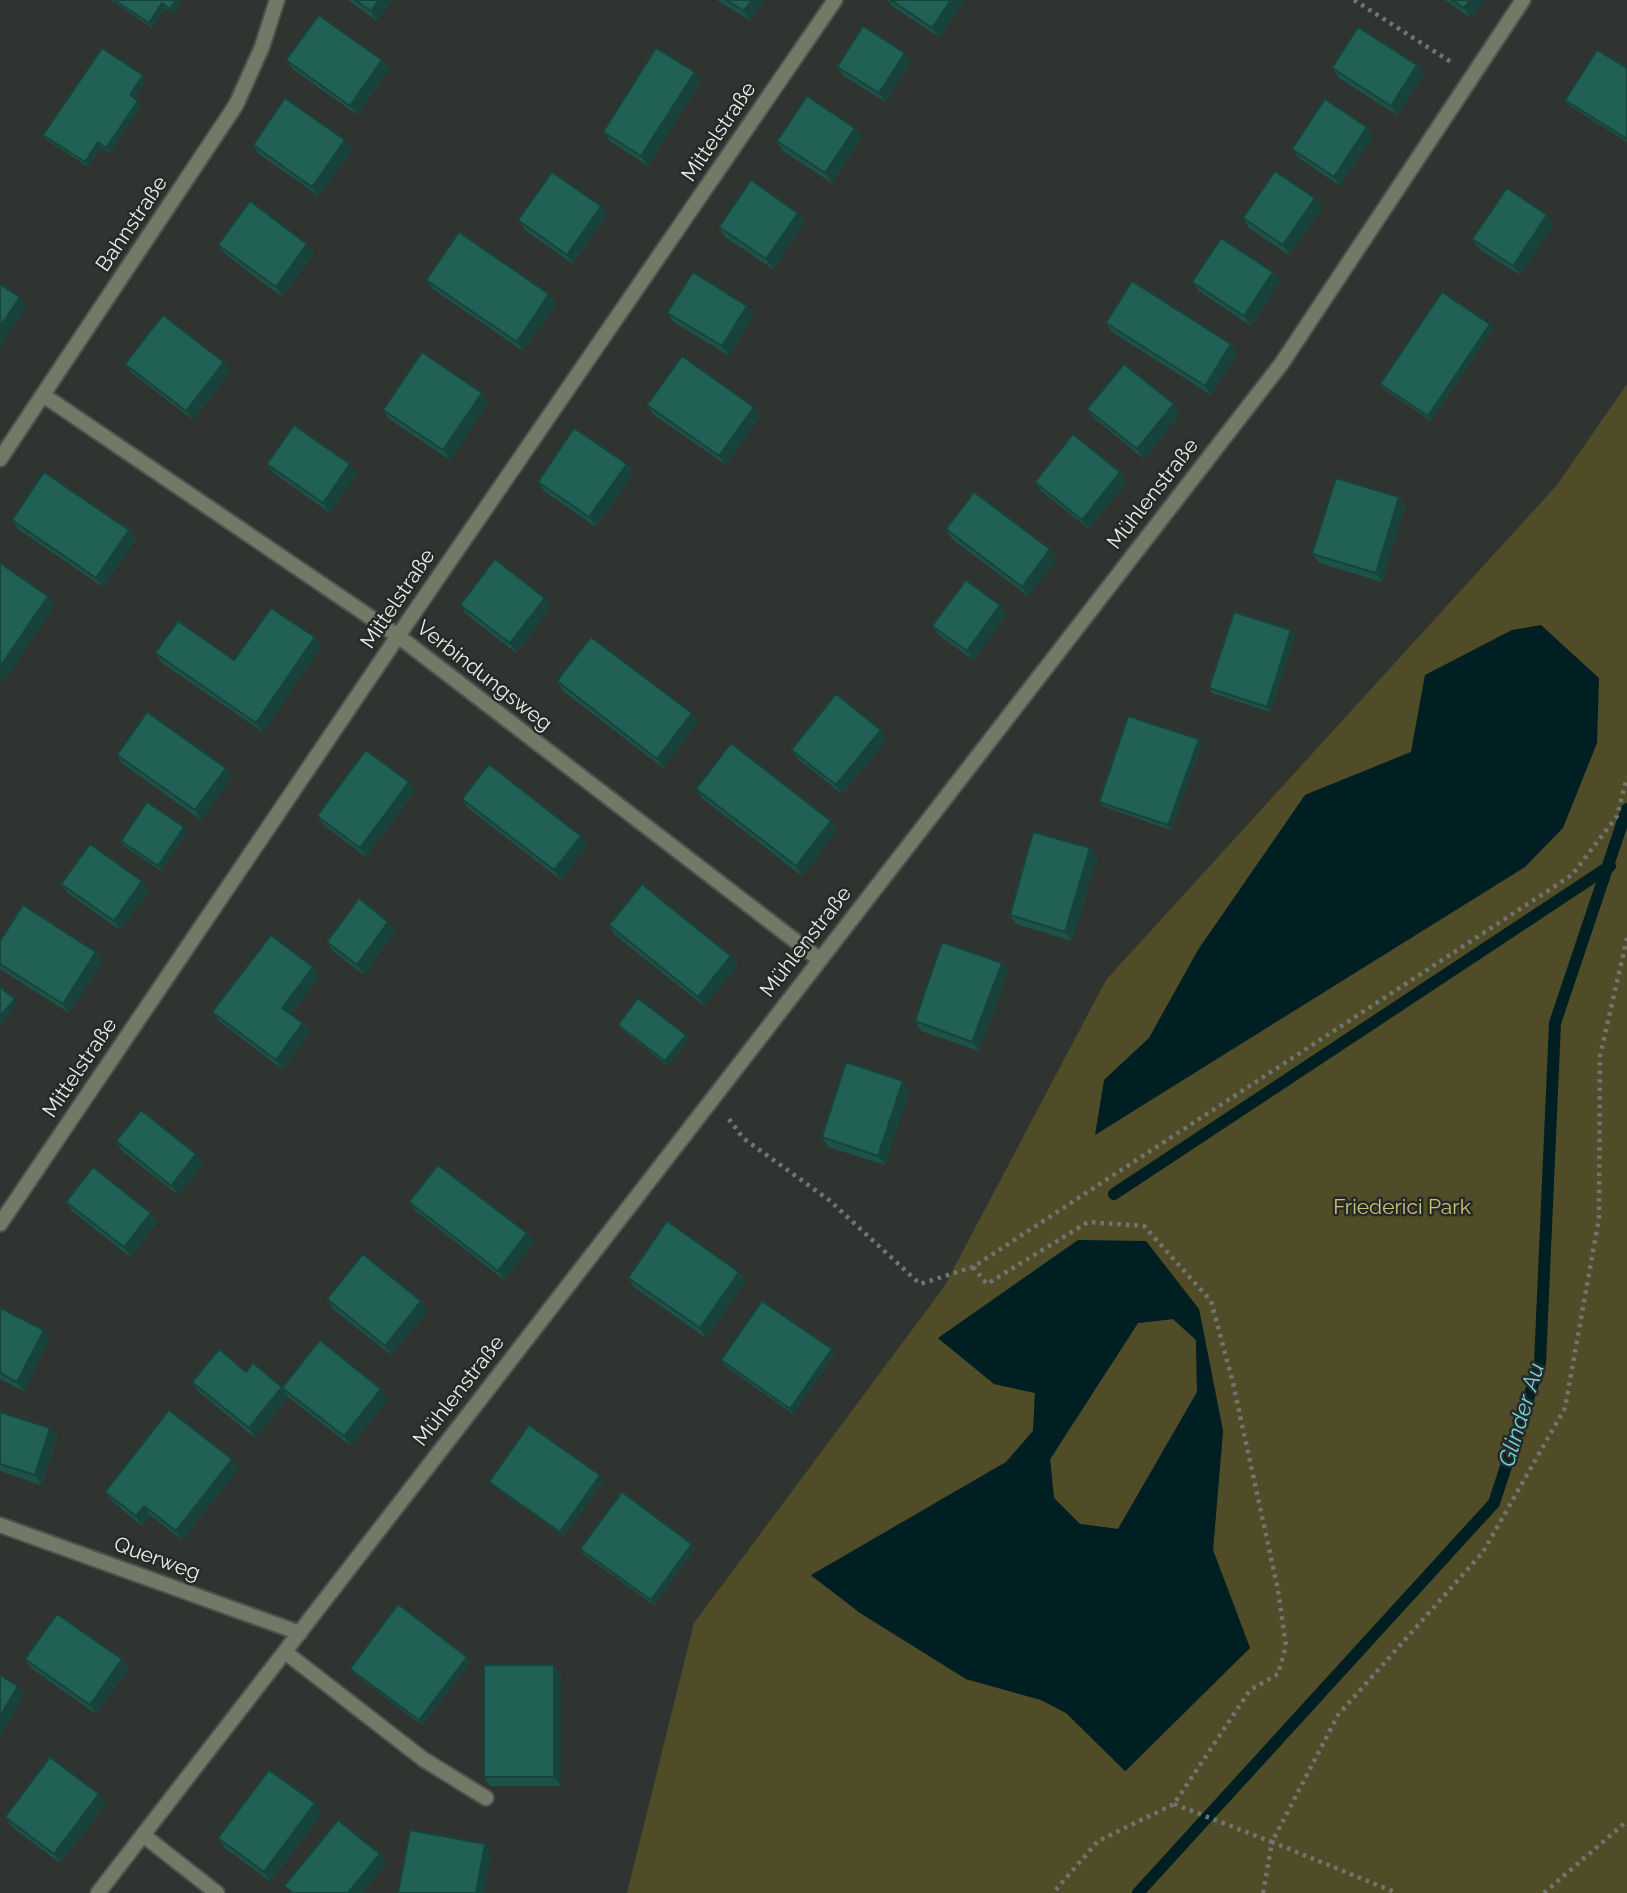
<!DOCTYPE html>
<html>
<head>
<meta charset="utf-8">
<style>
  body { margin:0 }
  canvas { display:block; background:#303431 }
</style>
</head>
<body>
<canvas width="1627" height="1893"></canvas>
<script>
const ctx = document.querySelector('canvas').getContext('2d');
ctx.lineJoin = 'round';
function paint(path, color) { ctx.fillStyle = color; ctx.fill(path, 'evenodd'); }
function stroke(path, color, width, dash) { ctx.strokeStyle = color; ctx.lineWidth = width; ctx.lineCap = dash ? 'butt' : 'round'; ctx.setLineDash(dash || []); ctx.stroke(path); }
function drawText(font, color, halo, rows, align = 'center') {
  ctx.font = font + ' Raleway,sans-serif'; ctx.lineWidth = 5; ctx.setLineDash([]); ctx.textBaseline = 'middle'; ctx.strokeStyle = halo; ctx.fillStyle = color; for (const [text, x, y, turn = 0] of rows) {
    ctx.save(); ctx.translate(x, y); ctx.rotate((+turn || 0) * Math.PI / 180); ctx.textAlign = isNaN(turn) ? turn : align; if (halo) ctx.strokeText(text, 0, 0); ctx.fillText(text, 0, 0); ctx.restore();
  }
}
const green = new Path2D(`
  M1627,384v1509h-1000l67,-270 250,-336 162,-307 451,-495zM1425,675l100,192 -421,213 45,-42 49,-88 107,-155 106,-43zM1199,1309l24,122 -10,119 37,98 -124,123 -60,-58 -25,-13 -75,-21 -105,-66 -50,-37 195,-114 27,-31 2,-38 -41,-9 -56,-46z
  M1173,1319l23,21 1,52 -79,137 -38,-5 -26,-26 -4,-38 88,-137z`);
const water = new Path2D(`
  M1541,625l58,53 -2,65 -34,85 -38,39 -430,268 9,-55 45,-42 49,-88 107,-155 106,-43 14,-77 87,-45z
  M1078,1240l68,1 53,68 24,122 -10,119 37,98 -125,123 -59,-58 -25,-13 -75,-21 -106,-66 -49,-38 195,-113 27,-31 2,-38 -41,-9 -56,-46zM1173,1319l23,21 1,52 -79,137 -38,-5 -26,-26 -4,-39 88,-136z`);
const stream = new Path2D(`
  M1114,1194l496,-328
  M1138,1893l356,-390 46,-140 15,-340 72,-214`);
const path = new Path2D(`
  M1354,0l97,62
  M729,1119l14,19 86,62 91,84 53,-17 599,-392 45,-59 10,-39
  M973,1267l14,17 101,-62 56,4 67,75 22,82 45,207 8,56 -8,28 -28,16 -76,114 -76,37 -45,52
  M1174,1804l98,38 66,-127 145,-163 82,-144 34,-190 1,-162 27,-118
  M1263,1893l9,-51 125,51
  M1544,1893l83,-72`);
const lane = new Path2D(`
  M285,1652l138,107 63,39
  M143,1835l74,58`);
const street = new Path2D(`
  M43,395l355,241 421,323
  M0,459l236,-354 26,-58 15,-47
  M0,1224l398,-588 437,-636
  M0,1525l300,108
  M98,1893l1184,-1530 241,-363`);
const wall = new Path2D(`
  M111,0h72l-9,13 -9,-5 -13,20z
  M348,0h44l-15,21z
  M717,0h47l-13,21z
  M888,0h76l-25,37 -47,-31z
  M1445,0h38l-12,18z
  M286,60h96l7,10 -32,45 -64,-46z
  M911,62l-26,40 -41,-26 -7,-9z
  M1417,65l7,9 -27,41 -58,-37 -7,-10z
  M1627,68v74l-58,-37 -4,-5z
  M143,75l3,5 -12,18 7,8 -31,47 -9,-6 -13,20 -41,-27 -4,-5z
  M701,81l-53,85 -38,-25 -7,-9z
  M1373,136l-33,50 -41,-28 -7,-9z
  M862,137l-30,46 -49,-32 -6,-10z
  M253,145l99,4 -33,47 -60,-42z
  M1315,198l7,10 -33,47 -40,-27 -6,-10z
  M601,206l6,9 -34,49 -48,-34 -7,-10z
  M805,222l-32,47 -48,-32 -6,-10z
  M1554,224l-34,51 -41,-26 -7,-10z
  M218,245l96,8 -32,44 -57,-43z
  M1273,272l7,9 -29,45 -52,-35 -7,-9z
  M426,280l123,14 7,10 -33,47 -90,-62z
  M747,306l7,9 -25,41 -55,-34 -7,-9z
  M1106,323l125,21 6,10 -26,41 -99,-63z
  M1490,324l3,5 -62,92 -47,-32 -4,-5z
  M224,362l6,9 -37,49 -61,-47 -7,-9z
  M489,402l-39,58 -61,-41 -6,-9z
  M647,405l107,2 6,9 -34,49 -72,-50z
  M1087,409l93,5 -36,45 -50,-41z
  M267,464l90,9 -27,40 -56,-40z
  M1120,472l7,9 -38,48 -48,-38 -6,-9z
  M633,473l-37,54 -52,-36 -6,-9z
  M1399,497l6,9 -23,76 -63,-19 -7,-9z
  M12,520l117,10 7,9 -33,48 -85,-58z
  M946,529l111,30 -29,37 -76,-57z
  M545,598l6,9 -35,46 -50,-39 -6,-9z
  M1000,605l7,9 -34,46 -34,-25 -7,-9z
  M1295,634l-25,78 -58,-19 -3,-5z
  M315,637l6,10 -58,85 -101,-69 -7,-10 79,7z
  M557,681l141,41 -35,46 -100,-77z
  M887,739l-45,55 -44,-35 -7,-9z
  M1199,739l3,5 -31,86 -69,-24 -3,-4z
  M117,755l115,22 -31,43 -78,-56z
  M409,782l6,9 -49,66 -42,-32 -7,-9z
  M696,789l135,32 6,9 -35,46 -100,-78z
  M462,799l126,46 -27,35 -93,-72z
  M187,832l-26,39 -37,-25 -3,-5z
  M1097,857l-25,84 -56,-17 -6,-9z
  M61,884l88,6 -29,40 -52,-37z
  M609,925l129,40 -34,41 -89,-71z
  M395,932l-31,43 -30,-23 -7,-10z
  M0,941l96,11 7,9 -34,52 -69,-44z
  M1008,972l-29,79 -58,-20 -6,-10z
  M320,976l-29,38 12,9 7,10 -28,36 -63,-48 -7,-9z
  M618,1025l68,10 3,4 -21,27 -47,-37z
  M910,1091l-25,74 -57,-18 -6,-10z
  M116,1141l87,23 -25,31 -56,-44z
  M66,1202l92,20 -28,35 -58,-46z
  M409,1202l118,31 7,9 -30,38 -88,-69z
  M628,1278l118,3 -40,57 -72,-51z
  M327,1299l101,12 -37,44 -58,-46z
  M0,1308l50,31 -26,52 -24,-12z
  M835,1354l-42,60 -69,-49 -3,-5z
  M246,1372l36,15 106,12 -37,47 -63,-49 -33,41 -57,-47 -6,-9z
  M0,1412l57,25 -16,48 -41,-14z
  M232,1459l7,9 -57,72 -32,-25 -8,11 -30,-25 -7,-9z
  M600,1475l4,5 -40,56 -71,-50 -4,-4z
  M692,1544l3,5 -41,56 -71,-51 -3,-5z
  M25,1659h97l6,10 -32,45 -65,-46z
  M471,1661l-49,64 -69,-52 -3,-4z
  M561,1674v112h-71l-6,-9z
  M99,1794l7,10 -46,59 -48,-36 -7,-10z
  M322,1813l-51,69 -46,-34 -7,-10z`);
const shadedWall = new Path2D(`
  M176,0h7l-9,13 -4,-4z
  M379,0h13l-15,21 -6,-10z
  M752,0h12l-13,21 -7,-10z
  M951,0h13l-25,37 -7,-9z
  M1470,0h13l-12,18 -7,-10z
  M162,3l3,5 -13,20 -3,-5z
  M905,53l6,9 -26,40 -6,-9z
  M382,60l7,10 -32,45 -7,-9z
  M1417,65l7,9 -27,41 -6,-9z
  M695,72l6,9 -53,85 -7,-10z
  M143,75l3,5 -13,20 -3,-5z
  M138,101l3,5 -31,47 -4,-5z
  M1367,127l6,9 -33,50 -6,-9z
  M855,128l7,9 -30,46 -7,-10z
  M345,140l7,9 -33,47 -7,-9z
  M98,142l3,5 -13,20 -3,-5z
  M1315,198l7,10 -33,47 -6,-10z
  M601,206l6,9 -34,49 -6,-9z
  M798,213l7,9 -32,47 -7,-10z
  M1547,215l7,9 -34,51 -7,-9z
  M307,244l7,9 -32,44 -6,-10z
  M1273,272l7,9 -29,45 -7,-10z
  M549,294l7,10 -33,47 -6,-9z
  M20,297l7,10 -27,39v-19z
  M747,306l7,9 -25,41 -7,-10z
  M1490,324l3,5 -62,92 -3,-5z
  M1231,344l6,10 -26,41 -6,-9z
  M224,362l6,9 -37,49 -7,-9z
  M482,393l7,9 -39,58 -7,-10z
  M1174,404l6,10 -36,45 -7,-10z
  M754,407l6,9 -34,49 -7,-9z
  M350,464l7,9 -27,40 -7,-10z
  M627,464l6,9 -37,54 -7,-10z
  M1120,472l7,9 -38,48 -7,-9z
  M1399,497l6,9 -23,76 -6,-9z
  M129,530l7,9 -33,48 -7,-9z
  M1050,549l7,10 -29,37 -6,-9z
  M48,596l7,9 -51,76 -4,-5v-9z
  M545,598l6,9 -35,46 -6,-10z
  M1000,605l7,9 -34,46 -6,-9z
  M1291,630l4,4 -25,78 -3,-5z
  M315,637l6,10 -58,85 -7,-9z
  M692,713l6,9 -35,46 -6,-9z
  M881,730l6,9 -45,55 -6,-9z
  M1199,739l3,5 -31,86 -3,-5z
  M226,768l6,9 -31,43 -6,-10z
  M409,782l6,9 -49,66 -6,-9z
  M831,821l6,9 -35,46 -6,-10z
  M184,827l3,5 -26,39 -3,-5z
  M581,836l7,9 -27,35 -7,-10z
  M1090,848l7,9 -25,84 -7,-9z
  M142,881l7,9 -29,40 -6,-9z
  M388,922l7,10 -31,43 -7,-10z
  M96,952l7,9 -34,52 -6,-9z
  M731,956l7,9 -34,41 -6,-9z
  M1002,963l6,9 -29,79 -7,-9z
  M313,967l7,9 -31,41 -7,-9z
  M15,999l3,4 -18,21v-8z
  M303,1023l7,10 -28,36 -6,-9z
  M686,1035l3,4 -21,27 -3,-5z
  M903,1081l7,10 -25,74 -7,-9z
  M196,1154l7,10 -25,31 -7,-9z
  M151,1213l7,9 -28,35 -6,-10z
  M527,1233l7,9 -30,38 -6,-9z
  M739,1272l7,9 -40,57 -6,-10z
  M421,1301l7,10 -37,44 -6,-9z
  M44,1330l6,9 -26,52 -7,-9z
  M832,1349l3,5 -42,60 -3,-5z
  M282,1388l6,9 -33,41 -6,-10z
  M381,1389l7,10 -37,47 -7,-10z
  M50,1428l7,9 -16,48 -6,-10z
  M232,1459l7,9 -57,72 -6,-9z
  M600,1475l4,5 -40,56 -4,-4z
  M144,1506l6,9 -8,11 -6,-10z
  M692,1544l3,5 -41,56 -3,-5z
  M467,1657l4,4 -49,64 -3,-5z
  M122,1659l6,10 -32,45 -6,-9z
  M554,1665l7,9v112l-7,-9z
  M18,1686l7,9 -25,41v-20z
  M99,1794l7,10 -46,59 -6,-9z
  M315,1803l7,10 -51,69 -7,-10z
  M485,1844l6,10 -7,39h-8z
  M380,1854l7,9 -24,30h-15z`);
const building = new Path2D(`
  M114,0h62l-6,9 -8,-6 -13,20z
  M355,0h24l-8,11z
  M726,0h26l-8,11z
  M891,0h60l-19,28z
  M1452,0h18l-6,8z
  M319,15l63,45 -32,46 -64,-46z
  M863,26l42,27 -26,40 -42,-26z
  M1358,27l59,38 -26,41 -59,-38z
  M102,48l41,27 -13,20 8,6 -32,47 -8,-6 -13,20 -42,-27z
  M656,48l39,24 -54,84 -38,-24z
  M1597,50l30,18v71l-62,-39z
  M807,96l48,32 -30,45 -48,-32z
  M285,98l60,42 -33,47 -59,-42z
  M1325,99l42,28 -33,50 -42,-28z
  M1275,171l40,27 -32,47 -40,-27z
  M552,172l49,34 -34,49 -49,-35z
  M751,180l47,33 -32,46 -47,-32z
  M1507,188l40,27 -34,51 -41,-27z
  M250,201l57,43 -31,43 -58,-42z
  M459,232l90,62 -32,48 -91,-62z
  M1221,238l52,34 -29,44 -52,-34z
  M693,272l54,34 -25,40 -55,-33z
  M1132,281l99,63 -26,42 -99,-63z
  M0,284l20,13 -20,30z
  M1442,292l48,32 -62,92 -48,-32z
  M163,315l61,47 -38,49 -61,-47z
  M422,352l60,41 -39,57 -60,-40z
  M682,356l72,51 -35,49 -72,-51z
  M1124,364l50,40 -37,45 -50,-40z
  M294,425l56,39 -27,39 -56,-39z
  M574,428l53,36 -38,53 -51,-35z
  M1073,434l47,38 -38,48 -47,-38z
  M44,472l85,58 -33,48 -84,-58z
  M1336,478l63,19 -23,76 -64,-19z
  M974,492l76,57 -28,38 -76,-58z
  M495,559l50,39 -35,45 -50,-38z
  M0,563l48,33 -48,71z
  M966,580l34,25 -33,46 -35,-25z
  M271,608l44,29 -59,86 -101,-70 23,-32 56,39z
  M1234,612l57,18 -24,77 -58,-19z
  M591,637l101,76 -35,46 -100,-78z
  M836,694l45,36 -45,55 -45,-35z
  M147,712l79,56 -31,42 -78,-55z
  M1128,716l71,23 -31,86 -69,-23z
  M731,743l100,78 -35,45 -100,-77z
  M366,750l43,32 -49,66 -43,-32z
  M489,764l92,72 -27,34 -92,-71z
  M147,802l37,25 -26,39 -37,-25z
  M1033,832l57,16 -25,84 -55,-17z
  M90,844l52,37 -28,40 -53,-37z
  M642,884l89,72 -33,41 -89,-72z
  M359,898l29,24 -31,43 -30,-23z
  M23,905l73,47 -33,52 -63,-40v-23z
  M271,935l42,32 -31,41 21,15 -27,37 -64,-48z
  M942,942l60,21 -30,79 -57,-21z
  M0,987l15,12 -15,17z
  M638,998l48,37 -21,26 -47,-36z
  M846,1062l57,19 -25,75 -56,-19z
  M141,1110l55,44 -25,32 -55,-45z
  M438,1165l89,68 -29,38 -89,-69z
  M93,1167l58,46 -27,34 -58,-45z
  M667,1221l72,51 -39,56 -72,-50z
  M363,1254l58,47 -36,45 -58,-47z
  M762,1301l70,48 -42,60 -69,-49z
  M0,1308l44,22 -27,52 -17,-9z
  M320,1340l61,49 -37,47 -62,-48z
  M219,1349l27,23 7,-9 29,24 -33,41 -57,-46z
  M169,1410l63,49 -56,72 -32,-25 -8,10 -31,-24z
  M0,1412l50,16 -15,47 -35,-11z
  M529,1425l71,50 -40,57 -71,-50z
  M622,1492l70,52 -41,56 -71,-51z
  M398,1604l69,53 -48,63 -69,-51z
  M57,1614l65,45 -32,46 -65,-46z
  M484,1665h70v112h-70z
  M0,1675l18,11 -18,30z
  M50,1757l49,37 -45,60 -49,-37z
  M269,1770l46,33 -51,69 -46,-34z
  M338,1820l42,34 -32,39h-55l-9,-7z
  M410,1830l75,14 -9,49h-78z`);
const streetNames = [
  ["Mittelstraße",719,132,-56],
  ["Bahnstraße",132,224,-56],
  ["Mühlenstraße",1153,494,-52],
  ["Mittelstraße",398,599,-56],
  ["Verbindungsweg",484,676,38],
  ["Mühlenstraße",806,942,-52],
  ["Mittelstraße",80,1068,-56],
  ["Mühlenstraße",459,1391,-52],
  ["Querweg",157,1559,20]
];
const parkNames = [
  ["Friederici Park",1402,1208]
];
const waterNames = [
  ["Glinder Au",1522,1415,-73]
];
paint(green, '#514c28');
paint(water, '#001f23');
stroke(stream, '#001f23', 12);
stroke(lane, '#4e524f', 18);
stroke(street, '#4e524f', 18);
stroke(path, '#717572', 4.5, [3.5, 5]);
stroke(lane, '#717967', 14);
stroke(street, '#717967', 14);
paint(wall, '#1c5349');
paint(shadedWall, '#17433c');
paint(building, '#216055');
stroke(building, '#17433c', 2);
drawText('21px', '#eaedeb', '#262a27', streetNames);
drawText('21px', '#cdc277', '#262a27', parkNames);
drawText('italic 23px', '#6dd3df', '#262a27', waterNames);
</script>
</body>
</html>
